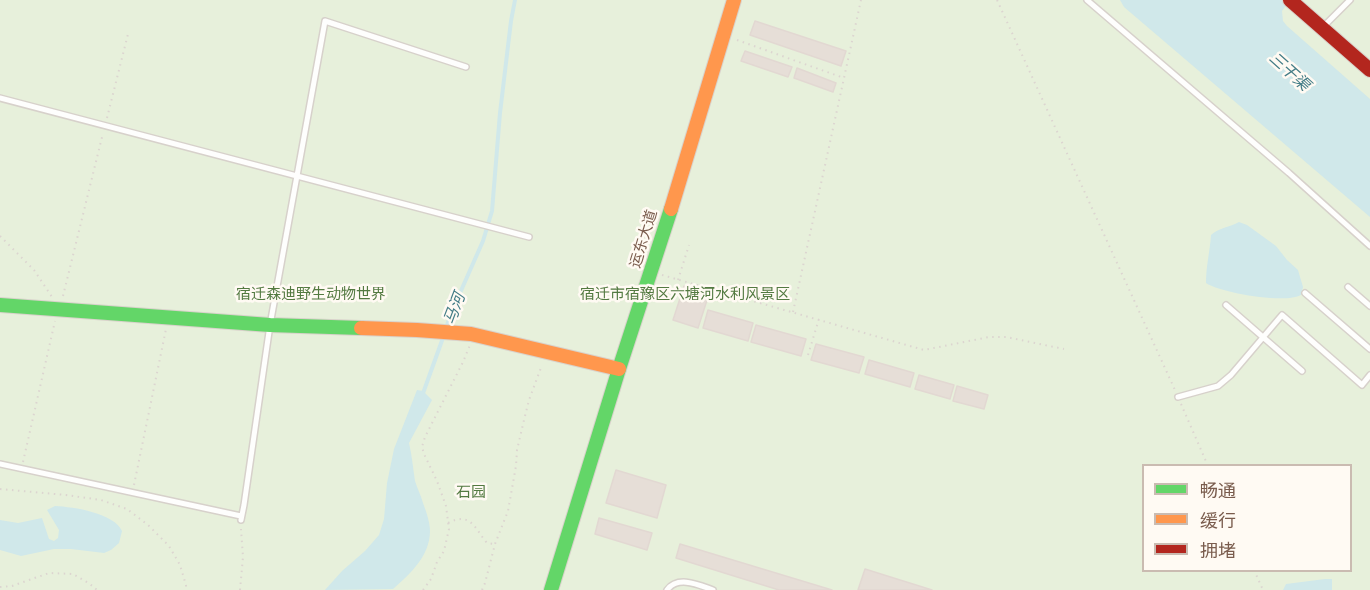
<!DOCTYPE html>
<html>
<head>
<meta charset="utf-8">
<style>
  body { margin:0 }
  #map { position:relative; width:1370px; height:590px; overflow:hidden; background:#f9f5f0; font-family:"Fira Sans","Noto Sans SC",sans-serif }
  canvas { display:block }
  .legend { position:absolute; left:1142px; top:464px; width:210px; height:108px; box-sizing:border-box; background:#fffaf3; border:2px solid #cabbb1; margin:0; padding:8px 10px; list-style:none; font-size:18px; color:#7a5c4d }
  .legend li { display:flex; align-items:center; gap:12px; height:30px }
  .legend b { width:30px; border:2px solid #cabbb1 }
</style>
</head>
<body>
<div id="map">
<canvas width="1370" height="590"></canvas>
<ul class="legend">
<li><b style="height:8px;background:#63d668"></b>畅通</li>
<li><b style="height:8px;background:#ff974d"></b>缓行</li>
<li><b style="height:8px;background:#b3261e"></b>拥堵</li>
</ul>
</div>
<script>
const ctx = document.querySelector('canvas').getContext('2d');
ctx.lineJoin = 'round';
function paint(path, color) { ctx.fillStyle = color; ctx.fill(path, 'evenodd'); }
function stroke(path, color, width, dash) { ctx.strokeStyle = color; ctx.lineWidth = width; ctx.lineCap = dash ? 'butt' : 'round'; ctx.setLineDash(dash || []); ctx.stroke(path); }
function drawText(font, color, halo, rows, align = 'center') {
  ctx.font = font + ' "Fira Sans","Noto Sans SC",sans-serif'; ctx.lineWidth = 5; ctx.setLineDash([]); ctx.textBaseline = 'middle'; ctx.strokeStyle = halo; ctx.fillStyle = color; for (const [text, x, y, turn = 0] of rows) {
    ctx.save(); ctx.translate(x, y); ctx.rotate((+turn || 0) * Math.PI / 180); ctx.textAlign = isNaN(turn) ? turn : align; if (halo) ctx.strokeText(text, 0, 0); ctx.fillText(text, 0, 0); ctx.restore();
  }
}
const green = new Path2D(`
  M0,0h1370v590h-1370zM1144,466h206v104h-206z`);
const water = new Path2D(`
  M1120,0h170l-8,11 1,10 4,5 83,73v118l-246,-210z
  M1239,222l8,3 29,21 11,14 11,10 5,17 -2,8c-16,9 -80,-2 -95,-12 0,-17 4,-32 5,-48 7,-7 19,-8 28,-13z
  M417,390l6,1 9,9 -23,43c3,13 4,25 6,38 2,7 6,14 8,22 3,8 7,19 7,28 0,25 -20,43 -37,58l-68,1 17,-19 23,-20 14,-16 5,-16 3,-36 7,-34z
  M55,506c19,1 59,7 67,25l-3,12 -8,7 -7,3 -33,-4h-17l-33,7 -21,-6v-30l18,3 24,-5 7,21 5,2 4,-3 1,-8 -12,-20z
  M1325,579h7v11h-49l3,-6z`);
const stream = new Path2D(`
  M446,328l6,-17 31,-70 9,-30 8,-98 11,-92 4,-21
  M422,396l22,-61`);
const building = new Path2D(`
  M755,21l91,30 -5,15 -91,-31z
  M745,51l47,16 -4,10 -47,-16z
  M797,68l39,15 -3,9 -39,-14z
  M684,286l25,8 -11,34 -25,-8z
  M708,310l45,13 -5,18 -45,-13z
  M756,325l50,14 -5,17 -50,-14z
  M816,344l48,13 -5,16 -48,-13z
  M869,360l45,13 -4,14 -45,-13z
  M919,375l35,10 -4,14 -35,-10z
  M957,386l31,9 -4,14 -31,-8z
  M616,470l50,15 -9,33 -51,-15z
  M599,518l53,15 -5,17 -52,-16z
  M680,544l152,46h-53l-103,-32z
  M865,569l67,21h-74z`);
const path = new Path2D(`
  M997,0l178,390
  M737,40l107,38
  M107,118l21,-84
  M0,236l34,34 18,27
  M662,275l262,75 65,-13h17l58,12
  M678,280l11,-35
  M63,296l40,-163
  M793,312l68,-312
  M808,355l11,-36
  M1181,404l27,62
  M23,462l32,-141
  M134,485l32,-156
  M0,489l66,6 35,5 26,9 21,16 21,21 11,19 6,20v5
  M448,523c23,-12 27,6 39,20l8,1
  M1254,570l9,20
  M0,587l12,-1 37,-13 24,1 17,10 7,6
  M240,590l3,-33 -2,-28
  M423,590l8,-11 6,-17 7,-11 5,-22 -3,-23 -9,-25 -13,-27 -2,-7 3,-10 38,-75 7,-17
  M482,590l3,-7 10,-39 13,-33 8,-45 1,-16 7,-30 5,-20 13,-35`);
const lane = new Path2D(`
  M1087,0l202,173 81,73
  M1323,27l27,-27
  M0,98l529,139
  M1348,287l22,19
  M1305,293l65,56
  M1226,305l76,66
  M1178,397l40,-11 13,-11 51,-60 80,70 8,-10
  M0,464l241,52
  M241,520l3,-15 26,-180 55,-304 141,46
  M667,590c11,-15 32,-5 46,0`);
const fast = new Path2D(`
  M0,305l270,20 91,3
  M551,590l68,-221 52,-160`);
const slow = new Path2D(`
  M671,209l63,-209
  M361,328l56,2 54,4 148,35`);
const jam = new Path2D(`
  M1290,0l80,70`);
const streetNames = [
  ["运东大道",644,239,-73]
];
const parkNames = [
  ["宿迁森迪野生动物世界",311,295],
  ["宿迁市宿豫区六塘河水利风景区",685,295],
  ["石园",471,493]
];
const waterNames = [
  ["三干渠",1289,72,42],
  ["马河",455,309,-69]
];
paint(green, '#e7f0db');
paint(water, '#d0e8ea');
stroke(stream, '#d0e8ea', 4);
paint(building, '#e6ded7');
stroke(building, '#e2d8d2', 1.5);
stroke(lane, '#d7d1cb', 8);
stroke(fast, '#d9d2cb', 16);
stroke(slow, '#d9d2cb', 16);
stroke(jam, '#d9d2cb', 16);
stroke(path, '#dcd5d0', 2, [1.5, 4.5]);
stroke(lane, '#fefefd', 5);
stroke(fast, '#63d668', 14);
stroke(slow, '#ff974d', 14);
stroke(jam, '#b3261e', 14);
drawText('15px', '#7a5c4d', '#fffaf3', streetNames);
drawText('15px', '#537a41', '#fffaf3', parkNames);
drawText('italic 16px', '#437c86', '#fffaf3', waterNames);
</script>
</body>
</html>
